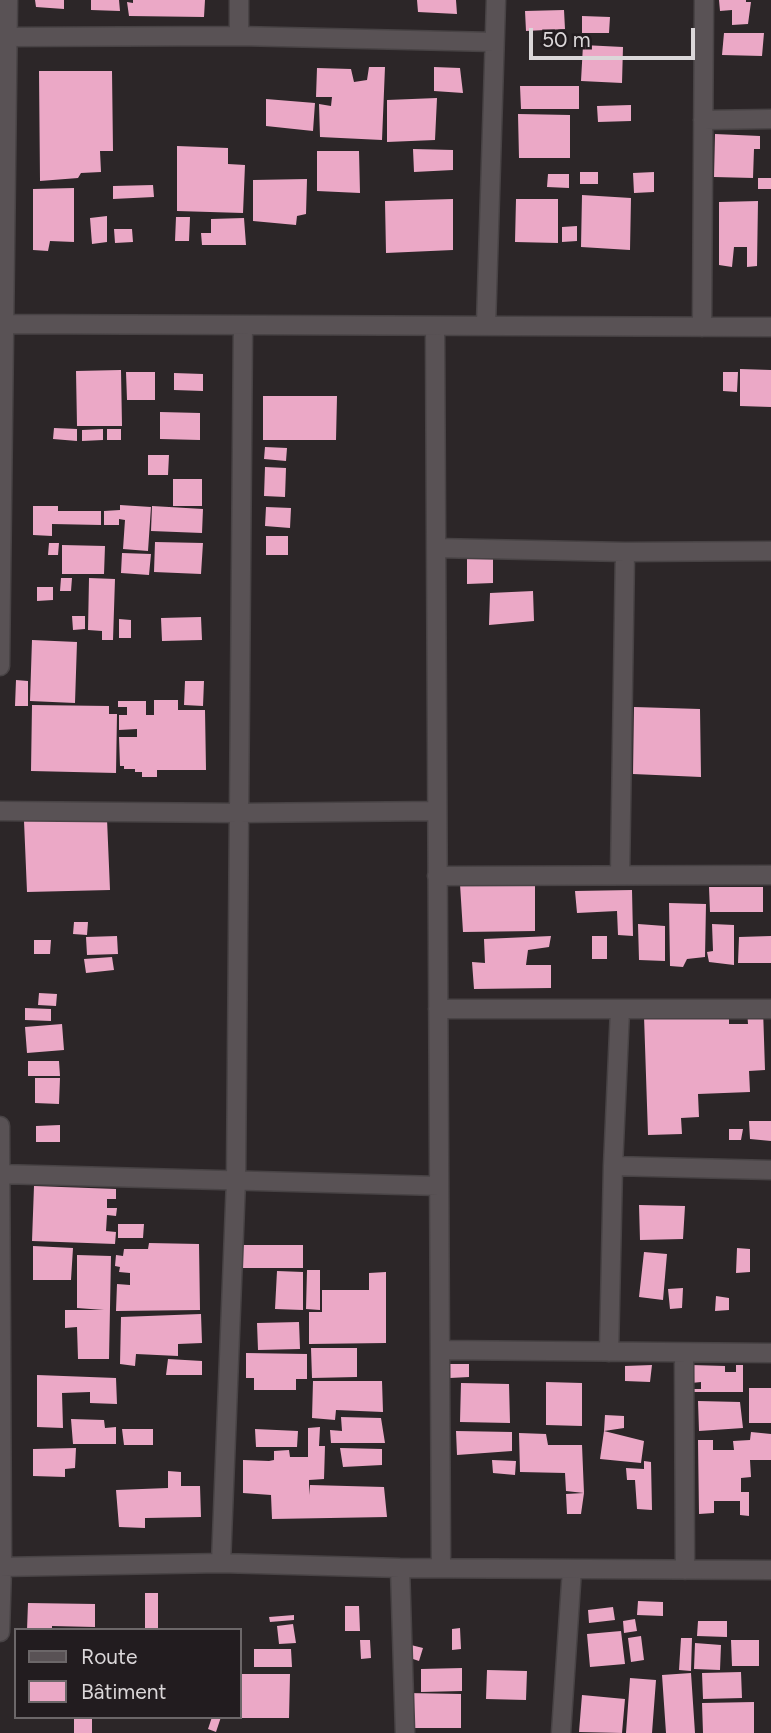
<!DOCTYPE html>
<html>
<head>
<meta charset="utf-8">
<style>
  body { margin:0 }
  #map { position:relative; width:771px; height:1733px; overflow:hidden; background:#2c2628; font-family:Figtree,sans-serif }
  canvas { display:block }
  .legend { position:absolute; left:14px; top:1628px; width:228px; height:91px; box-sizing:border-box; background:#221c1f; border:2px solid #6c6769; margin:0; padding:9px 12px; list-style:none; font-size:21px; color:#dbd7d9 }
  .legend li { display:flex; align-items:center; gap:14px; height:35px }
  .legend b { width:35px; border:2px solid #6c6769 }
  .scale { position:absolute; left:529px; top:28px; width:166px; height:32px; box-sizing:border-box; border:4px solid #dbd7d9; border-top:0; padding-left:9px; font-size:21px; line-height:24px; white-space:nowrap; color:#dbd7d9; -webkit-text-stroke:5px #221c1f; paint-order:stroke }
</style>
</head>
<body>
<div id="map">
<canvas width="771" height="1733"></canvas>
<ul class="legend">
<li><b style="height:9px;background:#595255"></b>Route</li>
<li><b style="height:19px;background:#eba8c6"></b>Bâtiment</li>
</ul>
<div class="scale">50 m</div>
</div>
<script>
const ctx = document.querySelector('canvas').getContext('2d');
ctx.lineJoin = 'round';
function paint(path, color) { ctx.fillStyle = color; ctx.fill(path, 'evenodd'); }
function stroke(path, color, width, dash) { ctx.strokeStyle = color; ctx.lineWidth = width; ctx.lineCap = dash ? 'butt' : 'round'; ctx.setLineDash(dash || []); ctx.stroke(path); }
const building = new Path2D(`
  M35,0h29v9l-28,-2z
  M91,0h28l1,11 -29,-1z
  M133,0h72l-1,17 -75,-1 -2,-14 6,1z
  M417,0h39l1,14 -39,-2z
  M719,0h27v2h5l-3,22 -16,1v-15l-12,1z
  M564,10l1,19 -39,2 -1,-20z
  M582,16l28,1 -1,16h-27z
  M724,33h40l-2,23 -40,-1z
  M583,45l40,2 -1,36 -41,-2z
  M369,67h16l-3,73 -62,-3 -1,-33 12,2 1,-9h-16l1,-29 34,1 3,13 13,-2z
  M434,67l26,1 3,25 -29,-2z
  M39,71h73l1,80h-13l1,21 -20,1 -3,5 -38,3z
  M520,86h59v23h-58z
  M437,98l-2,42 -48,2v-42z
  M266,99l49,4 -2,28 -47,-5z
  M631,105v16l-33,1 -1,-16z
  M518,114l52,1v43h-51z
  M715,134l45,2v13h-6l-1,29 -39,-1z
  M177,146l51,2v16l17,1 -2,48 -66,-2z
  M413,149l40,1v20l-39,2z
  M317,151h42l1,42 -43,-2z
  M580,172h18v12h-18z
  M654,172v20l-20,1 -1,-20z
  M548,174h21v14l-22,-1z
  M758,178h13v11h-13z
  M307,179l-1,35 -9,2 -1,9 -43,-4v-41z
  M153,185l1,12 -41,2v-13z
  M74,188v54l-24,-1 -2,10 -15,-1v-61z
  M582,195l49,3 -1,52 -49,-3z
  M453,199v51l-67,3 -1,-52z
  M516,199h42v44l-43,-1z
  M758,201l-1,65 -10,1v-20h-13l-2,20 -13,-2v-63z
  M107,216v26l-15,2 -2,-26z
  M176,217h14l-1,24h-14z
  M244,218l2,27h-44l-1,-12h10v-14z
  M577,226v15l-15,1v-15z
  M114,229h18l1,13 -18,1z
  M740,369l31,1v37l-31,-1z
  M121,370l1,56h-45l-1,-55z
  M126,372h29v28h-28z
  M723,372h15l-1,20 -14,-1z
  M174,373l29,1v17l-29,-1z
  M263,396h74l-1,44h-73z
  M160,412l40,1v27l-40,-1z
  M54,428l23,1v12l-24,-2z
  M103,429v11l-21,1v-11z
  M107,429h14v11h-14z
  M265,447l22,1 -1,13 -22,-2z
  M148,455h21l-1,20h-20z
  M265,467l21,1 -1,29 -21,-1z
  M173,479h29v27h-29z
  M120,505l31,2 -3,44 -25,-2 2,-29 -6,-1v6h-15v-14l16,-1z
  M33,506h25v5h43v14l-49,-1v12l-19,-1z
  M152,506l51,3 -1,24 -51,-2z
  M266,507l25,1 -1,20 -25,-2z
  M266,536h22v19h-22z
  M155,542l48,1 -2,31 -47,-2z
  M49,543h10l-1,12h-10z
  M62,545l43,1 -1,28h-42z
  M122,553l29,1 -2,21 -28,-2z
  M493,556v27l-26,1v-27z
  M61,578h11l-1,13h-11z
  M89,578l26,1 -2,61h-11v-9l-14,-1z
  M37,587h16v13l-16,1z
  M533,591l1,30 -45,4 1,-32z
  M72,616h13v13l-12,1z
  M201,617l1,23 -40,1 -1,-23z
  M119,619l12,1v18h-12z
  M32,640l45,2 -2,61 -45,-2z
  M16,680l12,1v25h-13z
  M185,681h19l-1,25 -19,-1z
  M154,700h24v10h27l1,60h-49v7h-15v-5h-7v-3h-11v-3h-4l-1,-29h18v-8l-18,1v-15h8v-8h-9v-6h28v14h8z
  M32,705l77,1v8h8l-1,59 -85,-2z
  M634,707l66,2 1,68 -68,-3z
  M107,819l3,71 -83,2 -3,-71z
  M535,883v48l-72,1 -3,-48z
  M709,887h54v25h-53z
  M632,890l1,46 -15,-1 -1,-24 -40,2 -2,-22z
  M669,903l37,1 -1,53 -18,2 -4,8 -13,-1z
  M74,922h14l-1,13 -14,-1z
  M638,924l27,2v35l-26,-1z
  M712,924l22,1v40l-25,-3 -2,-10 6,-1z
  M117,936l1,18 -31,1 -1,-18z
  M551,936l-2,11 -21,3 -2,15h25v23l-77,1 -2,-27 13,1 -1,-24z
  M592,936h15v23h-15z
  M771,936v27h-33l1,-26z
  M34,940h17l-1,14h-16z
  M112,957l2,13 -28,3 -2,-14z
  M39,993l18,1 -1,12 -18,-1z
  M25,1008l26,1v12l-26,-1z
  M763,1009l2,61 -16,1 1,21 -52,2 1,23 -18,1 1,16 -34,1 -4,-119 85,-2v10h19l-1,-14z
  M62,1024l2,26 -37,3 -2,-26z
  M28,1061h31l1,15h-32z
  M35,1078h25l-1,26 -24,-1z
  M749,1121h22v20l-21,-2z
  M60,1125v17h-24v-16z
  M729,1129h14l-2,11h-12z
  M34,1186l82,3v10h-9v9h10l-1,8 -9,-1 -1,16 10,1 -1,12 -83,-3z
  M639,1205l46,1 -2,33 -43,1z
  M118,1224h26l-1,14h-25z
  M149,1243l50,1 1,66 -84,1 1,-27 13,1v-12l-11,-1 1,-5 -5,-1 1,-11 7,1 1,-7h24z
  M235,1245h68v23h-68z
  M33,1246l40,2 -2,32h-38z
  M737,1248l13,1v23l-14,1z
  M644,1252l23,2 -4,46 -24,-3z
  M77,1255l34,1 -2,103h-31l-1,-32 -12,1v-18h39l-27,-2z
  M307,1270h13v40l-14,-1z
  M277,1271l26,1v38l-28,-1z
  M386,1272v71l-77,1v-32h13v-22h47v-17z
  M683,1288l-1,20 -12,1 -2,-20z
  M716,1296l13,2v12l-14,1z
  M201,1314l1,29 -24,1v12l-42,-2 -1,12 -15,-2 1,-47z
  M299,1322l1,27 -42,1 -1,-27z
  M311,1348h46v29l-45,1z
  M246,1353l61,1v25h-11v11h-42v-12h-8z
  M168,1359l34,2v14h-36z
  M450,1364h19v13l-19,1z
  M652,1365l-2,17 -25,-1v-15z
  M691,1365l34,1v6h11v-7h7v27h-53v-3h11v-7l-10,1z
  M37,1375l79,3 1,26 -27,-1v-11l-28,1 1,35 -26,-1z
  M313,1381h69l1,31 -47,-2 -1,10 -23,-2z
  M546,1382l36,1v43l-36,-1z
  M461,1383l48,1 1,39 -50,-1z
  M749,1388h22v35h-22z
  M698,1401l42,1 3,26 -44,3z
  M605,1415l19,1v12l-20,3z
  M341,1417l40,1 4,25h-54l-1,-13 12,1z
  M71,1419l33,1 1,8 11,-1v17h-43z
  M320,1427l-1,19h6l-1,33 -15,1v15l1,-10 74,2 3,30 -115,2 -1,-24 -28,-2v-33l26,1 5,-1v-9l15,-1 1,7h18v-29z
  M122,1429h31v16h-29z
  M255,1429l43,2 -1,16h-41z
  M456,1431l56,1v19l-55,4z
  M604,1431l40,10 -3,22 -41,-4z
  M751,1432l20,2v26h-21l1,17 -10,1v14h8v24l-9,-1v-14h-26v12l-15,1 -1,-74h15v10h21l-1,-9 17,-1z
  M519,1433l27,1 2,11h34l2,48 -3,21h-14l-1,-20 18,-1 -18,-2 -1,-18 -45,-1z
  M76,1448l-1,20 -10,1v8l-32,-1v-27z
  M340,1448l42,1v16l-39,2z
  M492,1460l24,1 -1,14 -22,-2z
  M644,1461l7,1 1,48 -15,-1 -2,-29h-8l-1,-12 18,1z
  M168,1471l13,1v14h19l1,31 -56,1v10l-26,-1 -3,-37 52,-2z
  M145,1593h13v37h-13z
  M638,1601l25,1v14l-26,-1z
  M28,1603l67,1v23l-43,-1v4h-25z
  M345,1606h14l1,25h-15z
  M613,1607l2,13 -26,3 -1,-13z
  M294,1615v5l-24,2 -1,-5z
  M635,1619l2,12 -13,2 -1,-12z
  M698,1621h29v16l-30,-1z
  M293,1624l3,19 -17,1 -2,-18z
  M460,1628l1,21 -9,1v-21z
  M621,1631l4,33 -35,3 -3,-33z
  M641,1636l3,24 -13,2 -3,-24z
  M681,1638h11l-1,33 -12,-1z
  M360,1640h10l1,18 -10,1z
  M731,1640h28v26h-27z
  M695,1643l26,2 -1,25 -26,-1z
  M411,1645l12,3 -4,13 -12,-4z
  M254,1649h37l1,18h-38z
  M462,1668v23l-41,1v-23z
  M487,1670l40,1 -1,29 -40,-1z
  M741,1672l1,26 -39,1 -1,-26z
  M691,1673l4,60h-29l-4,-58z
  M242,1674h48l-1,44h-47z
  M630,1678l26,2 -4,53h-26z
  M407,1693l54,1v34h-54z
  M582,1695l43,4 -3,34 -43,-1z
  M754,1702v31h-51l-1,-30z
  M74,1717h18v16h-18z
  M212,1717h9l-5,15 -8,-3z`);
const minor = new Path2D(`
  M239,0v36
  M7,37l232,-1 255,6
  M703,120l68,-1
  M0,324l771,3
  M486,325l10,-325
  M435,326l6,1242
  M702,327l2,-327
  M436,548l189,4 146,-1
  M0,666l8,-666
  M0,811l239,2 198,-2
  M620,875l5,-323
  M437,876l334,-1
  M438,1009h333
  M0,1126l2,441 -2,65
  M613,1166l158,4
  M0,1174l439,12
  M440,1350l331,3
  M609,1352l4,-186 7,-156
  M684,1354l1,216
  M221,1563l15,-383 7,-855
  M0,1567l221,-4 179,5 371,2
  M400,1568l5,165
  M561,1733l11,-164`);
paint(building, '#eba8c6');
stroke(minor, '#484345', 21);
stroke(minor, '#595255', 18);
</script>
</body>
</html>
